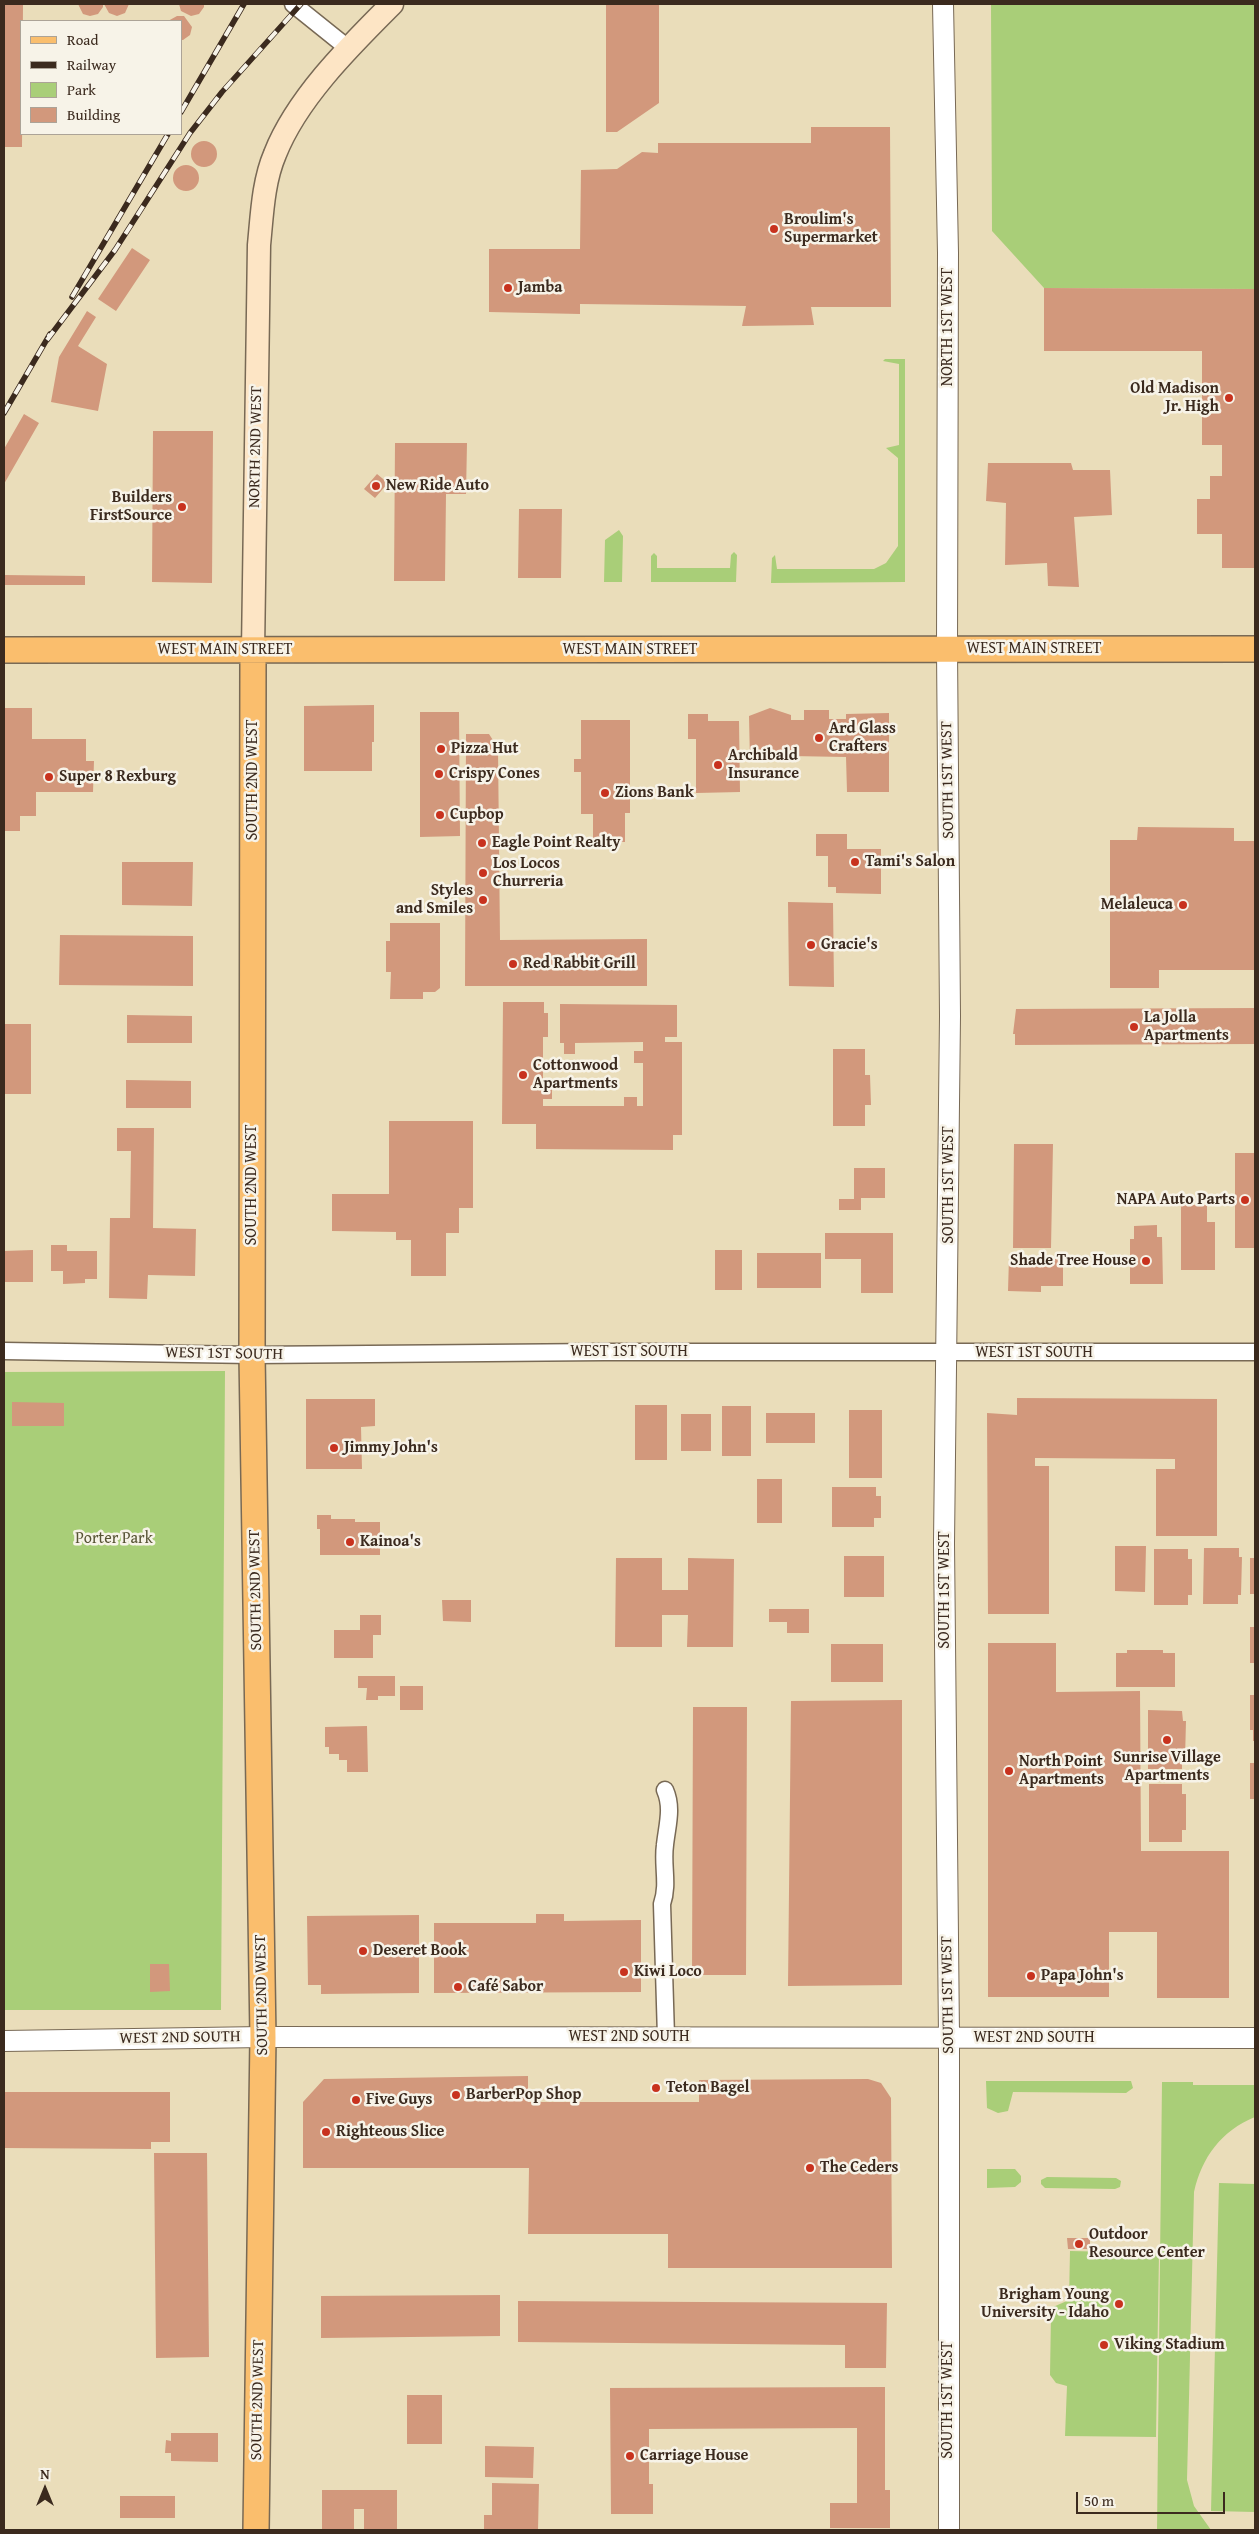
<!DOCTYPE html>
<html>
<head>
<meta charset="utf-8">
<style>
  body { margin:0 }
  #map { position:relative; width:1259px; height:2534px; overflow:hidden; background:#eaddba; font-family:"Gentium Book Plus",serif }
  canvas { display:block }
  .frame { position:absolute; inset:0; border:5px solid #3b2a1e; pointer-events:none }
  .legend { position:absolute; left:20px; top:20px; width:162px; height:115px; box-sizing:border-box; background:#f7f3e8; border:1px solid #aca397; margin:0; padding:6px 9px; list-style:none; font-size:15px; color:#3b2a1e }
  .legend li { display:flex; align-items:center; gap:10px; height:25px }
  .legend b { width:25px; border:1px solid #aca397 }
  .north { position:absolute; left:20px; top:2464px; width:50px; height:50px; -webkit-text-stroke:4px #f7f3e8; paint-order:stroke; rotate:0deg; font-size:14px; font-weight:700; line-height:20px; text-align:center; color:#3b2a1e }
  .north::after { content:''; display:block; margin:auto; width:18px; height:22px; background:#3b2a1e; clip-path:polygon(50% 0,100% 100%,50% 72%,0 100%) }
  .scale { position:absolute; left:1076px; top:2492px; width:149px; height:22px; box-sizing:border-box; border:2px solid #3b2a1e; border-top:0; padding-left:6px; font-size:15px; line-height:18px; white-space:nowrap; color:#3b2a1e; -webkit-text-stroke:4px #f7f3e8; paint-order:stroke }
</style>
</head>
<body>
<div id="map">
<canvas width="1259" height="2534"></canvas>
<div class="frame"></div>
<ul class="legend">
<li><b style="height:6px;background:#fabe6d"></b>Road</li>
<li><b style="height:6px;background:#3b2a1e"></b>Railway</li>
<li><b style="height:14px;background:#a9ce78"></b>Park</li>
<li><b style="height:14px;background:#d2987c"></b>Building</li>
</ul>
<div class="north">N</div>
<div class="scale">50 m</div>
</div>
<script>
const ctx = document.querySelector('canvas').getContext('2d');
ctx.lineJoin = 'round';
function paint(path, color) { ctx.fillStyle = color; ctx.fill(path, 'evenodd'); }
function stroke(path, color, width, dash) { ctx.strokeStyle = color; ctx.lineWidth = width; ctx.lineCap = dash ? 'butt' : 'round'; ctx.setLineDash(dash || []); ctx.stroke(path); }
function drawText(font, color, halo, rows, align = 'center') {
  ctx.font = font + ' "Gentium Book Plus",serif'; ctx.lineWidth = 5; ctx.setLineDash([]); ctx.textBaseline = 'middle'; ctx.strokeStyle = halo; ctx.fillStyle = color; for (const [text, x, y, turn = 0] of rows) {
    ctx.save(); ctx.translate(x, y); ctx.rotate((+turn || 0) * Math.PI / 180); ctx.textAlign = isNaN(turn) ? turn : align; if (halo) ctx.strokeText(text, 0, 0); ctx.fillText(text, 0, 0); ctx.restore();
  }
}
const green = new Path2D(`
  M991,4h264v285l-211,-1 -52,-57z
  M885,359h20v223l-134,1 1,-25 3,-3 2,14h97l12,-6 12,-17v-88l-12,-10 13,-3v-81l-16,-3z
  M619,530l4,6 -1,46h-18l1,-42z
  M734,552l3,3 -1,27h-85v-26l3,-3 3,3v12h73l1,-13z
  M225,1371l-4,639h-217v-638z
  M986,2081h145l2,7 -7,5 -113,-1 -5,19 -10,2 -11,-5z
  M1162,2082h31v3h62v32c-34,14 -53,40 -61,75l-7,288 7,26 17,24h-54z
  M987,2169h28l6,7v6l-6,5 -28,1z
  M1047,2177l69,1 5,3 -1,6 -5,2 -70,-1 -4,-4v-4z
  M1219,2183l36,1v328l-44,-1z
  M1070,2251l89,2 -3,184 -91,-1 2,-50 -11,-3 -6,-8 1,-60 2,-8 16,-7z`);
const building = new Path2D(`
  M4,4h19l-1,143h-18z
  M78,4h25v3l-5,7 -8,2 -7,-2z
  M104,4h25l-4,9 -8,3 -8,-3z
  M179,4h25v3l-5,7 -8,2 -10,-5z
  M606,4h53v99l-42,29h-11z
  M177,16h7l8,11 -2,8 -7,5h-2v-19h-13z
  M811,127h79l1,180h-80l3,18 -72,1 4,-20 -166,-2v10l-91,-2v-63h91l1,-79 36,-1 25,-17 16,1v-10h153z
  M191 154a13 13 0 1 1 26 0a13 13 0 1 1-26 0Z
  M173 178a13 13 0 1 1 26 0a13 13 0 1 1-26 0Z
  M132,248l18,12 -34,51 -18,-12z
  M1044,288l211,1v279h-33v-34h-25v-35h13v-23h12v-31h-20v-94h-158z
  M87,311l9,6 -18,29 29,18 -9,47 -47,-9 8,-45z
  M24,414l15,9 -35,61v-35z
  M153,431h60l-1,152 -60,-1z
  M395,443h72l-1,51h-20l-1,87h-51z
  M988,463h83l2,7h37l2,45 -38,2 5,70 -31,-1 -1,-23 -42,2 1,-62 -20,-2z
  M377,474l11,9 -13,15 -11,-9z
  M519,509h43l-1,69h-43z
  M4,575l81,1v9h-81z
  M374,705v37h-2v29h-68v-65z
  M4,708h28v31h54v22h8l-1,31h-57v24h-16v15h-16z
  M770,708l21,7v5h13v-10h25v9h17v-5l43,-1v79h-42l-1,-35 -55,-1v5h-41l-1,-45z
  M420,712h39l1,124 -40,1z
  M688,714h20v7h31l1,71 -44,1v-54h-8z
  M581,720h49v93h-5v29h-32v-28h-12v-42h-7v-13h7z
  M466,734h23l9,14 2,192 147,-1v47h-182z
  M1138,827l96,1v13h21v129h-96v18h-49v-148h27z
  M816,834h31v15h34v45l-45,-1v-6h-8v-31h-12z
  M122,862h71l-1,44 -70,-1z
  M788,902l45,1 1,84 -45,-1z
  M390,923h50v65l-5,4h-12v7h-33l1,-27h-5v-31h4z
  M60,935l133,1v50l-134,-1z
  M503,1002h41v11h4v24h-5v50h9v12h-9v7h81v-9h13v9h6v-43h-9v-12h9v-9l-68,1v11h-11v-11h-4v-39l117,1v32h-12v5h17v93h-9v15l-137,-1v-25h-34z
  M1255,1008v36l-240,1v-11h-2l3,-25z
  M127,1015l65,1v27h-65z
  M4,1024h27v70h-27z
  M833,1049h32v26h5l1,30h-6v21h-32z
  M126,1080l65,1v27h-65z
  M389,1121h84v87h-14v25h-13v43h-35v-36h-15v-8l-64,-1v-37h57z
  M117,1128h37l-1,100 43,1 -1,47 -47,-1 -1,24 -38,-1 1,-80h20l1,-67h-14z
  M1014,1144h39l-2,104h-38z
  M1235,1153h20v95h-20z
  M854,1168h31v30h-24v12h-22v-11h15z
  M1181,1205h26v17h8v48h-34z
  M1157,1225v12h5l1,47h-33v-45h4v-13z
  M825,1233h68v60h-32v-34h-36z
  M51,1245h16v6h30v28h-12v4l-22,1v-13h-12z
  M33,1250v32h-29v-31z
  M715,1250h27v40h-27z
  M757,1253h64v35h-64z
  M1009,1258l54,1v27h-22v6l-33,-1z
  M1017,1398l200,1v137h-61v-67h19v-10l-140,-1v8h14v148h-61l-1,-201 30,2z
  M306,1399h69v27l-14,1 1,42h-56z
  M12,1402l52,1v23h-52z
  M635,1405h32v55h-32z
  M722,1406h29v50h-29z
  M849,1410h33v68h-33z
  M766,1413h49v30h-49z
  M681,1414h30v37h-30z
  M757,1479h25v44h-25z
  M832,1487h44v9h5v22h-7v9h-42z
  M317,1515h14v4h24v3h25v33h-60v-26h-3z
  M1115,1546h31l-1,46 -30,-1z
  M1204,1548h35v9h3l-1,38h-3v9h-35z
  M1154,1549h34v10h4v36h-4v10h-34z
  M844,1556h40v41h-40z
  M616,1558h46v32h26v-32l46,1 -1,88h-46l1,-32h-26v32h-47z
  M1250,1558h5v36h-5z
  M442,1600h29v22l-28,-1z
  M769,1609h40v24h-22v-11h-18z
  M360,1615h21v20h-8v23h-39v-28h26z
  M1250,1627h5v36h-5z
  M988,1643h68v49l84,-1 1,160h88v147h-72v-66h-48v65h-121z
  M831,1644h52v38h-52z
  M1127,1650h36v3h12v34h-59v-34h11z
  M358,1676h37v20h-17v4h-12l1,-12h-9z
  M400,1686h23v24h-23z
  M1250,1695h5v46h-2v-11h-3z
  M902,1700v285l-114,1 3,-285z
  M693,1707h54l-1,268h-54z
  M1148,1710l34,1 1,10h3l-1,38h-3v10h-34z
  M367,1726l1,46h-21v-12h-8v-6h-10v-7h-4v-20z
  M1250,1763h5v36h-5z
  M1149,1784h33v10h4v36h-4v12h-33z
  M536,1914h28v7l77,-1v72l-207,1v-70h102z
  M419,1915v78l-98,1v-9h-13l-1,-69z
  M150,1964h19l1,27 -20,1z
  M528,2076v26h171v-22l169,-1 13,4 10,15 1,170h-224v-34h-140l1,-66h-226v-66l21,-23z
  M4,2092h166v50h-19v7l-147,-1z
  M154,2153h53l2,204 -53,1z
  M1067,2238h23v11h-22z
  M500,2295v41l-179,2v-42z
  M518,2301l369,2 -1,65h-41v-23l-327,-3z
  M885,2387v103h5v38h-60v-25h27v-75l-208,1v55h4v30h-42l-1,-126z
  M407,2395h35v49h-35z
  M171,2433h47v29l-47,-1v-8h-6l1,-13 5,1z
  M485,2446l49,1 -1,31 -48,-1z
  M492,2483l47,1 -1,46h-54v-15h8z
  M322,2490h75v40h-33v-21h-10v21h-32z
  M120,2496h55v22h-55z`);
const minor = new Path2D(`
  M293,4l56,45
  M4,1351l248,4 352,-3h651
  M665,1790c8,18 2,36 0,55 -3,20 4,39 -3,59l4,133`);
const tertiary = new Path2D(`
  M943,4l5,249 -1,396 3,367 -6,527 5,494v493
  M4,2041l259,-4 992,1`);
const secondary = new Path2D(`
  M253,650l6,-405c3,-30 4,-63 16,-91 22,-56 75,-108 117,-150`);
const primary = new Path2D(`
  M4,650l1251,-1
  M253,650l-1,705 11,682 -7,493`);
const rail = new Path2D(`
  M181,112l63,-108
  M72,297l96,-163
  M47,340l68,-90 75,-117 32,-41 79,-88
  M4,413l46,-79`);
const markers = [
  [774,229,5,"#c8321e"],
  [508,288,5,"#c8321e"],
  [1229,398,5,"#c8321e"],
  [376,486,5,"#c8321e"],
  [182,507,5,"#c8321e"],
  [819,738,5,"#c8321e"],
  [441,749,5,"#c8321e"],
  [718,765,5,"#c8321e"],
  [439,774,5,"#c8321e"],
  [49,777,5,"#c8321e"],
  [605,793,5,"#c8321e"],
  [440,815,5,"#c8321e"],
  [482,843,5,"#c8321e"],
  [855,862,5,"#c8321e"],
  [483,873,5,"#c8321e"],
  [483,900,5,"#c8321e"],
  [1183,905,5,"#c8321e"],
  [811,945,5,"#c8321e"],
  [513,964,5,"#c8321e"],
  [1134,1027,5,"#c8321e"],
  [523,1075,5,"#c8321e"],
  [1245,1200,5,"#c8321e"],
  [1146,1261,5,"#c8321e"],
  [334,1448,5,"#c8321e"],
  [350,1542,5,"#c8321e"],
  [1167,1740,5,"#c8321e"],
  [1009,1771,5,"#c8321e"],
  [363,1951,5,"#c8321e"],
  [624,1972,5,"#c8321e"],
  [1031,1976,5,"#c8321e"],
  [458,1987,5,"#c8321e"],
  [656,2088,5,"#c8321e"],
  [456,2095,5,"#c8321e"],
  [356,2100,5,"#c8321e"],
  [326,2132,5,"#c8321e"],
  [810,2168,5,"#c8321e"],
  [1079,2244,5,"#c8321e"],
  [1119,2304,5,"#c8321e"],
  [1104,2345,5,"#c8321e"],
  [630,2456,5,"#c8321e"]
];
const poiNames = [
  ["Broulim's",784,220],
  ["Supermarket",784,238],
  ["Jamba",518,288],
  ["Old Madison",1219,389,"right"],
  ["Jr. High",1219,407,"right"],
  ["New Ride Auto",386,486],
  ["Builders",172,498,"right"],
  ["FirstSource",172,516,"right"],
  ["Ard Glass",829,729],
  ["Crafters",829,747],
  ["Pizza Hut",451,749],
  ["Archibald",728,756],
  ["Insurance",728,774],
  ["Crispy Cones",449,774],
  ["Super 8 Rexburg",59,777],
  ["Zions Bank",615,793],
  ["Cupbop",450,815],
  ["Eagle Point Realty",492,843],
  ["Tami's Salon",865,862],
  ["Los Locos",493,864],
  ["Churreria",493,882],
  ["Styles",473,891,"right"],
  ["and Smiles",473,909,"right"],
  ["Melaleuca",1173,905,"right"],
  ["Gracie's",821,945],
  ["Red Rabbit Grill",523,964],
  ["La Jolla",1144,1018],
  ["Apartments",1144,1036],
  ["Cottonwood",533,1066],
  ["Apartments",533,1084],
  ["NAPA Auto Parts",1235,1200,"right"],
  ["Shade Tree House",1136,1261,"right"],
  ["Jimmy John's",344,1448],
  ["Kainoa's",360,1542],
  ["Sunrise Village",1167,1758,"center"],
  ["Apartments",1167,1776,"center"],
  ["North Point",1019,1762],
  ["Apartments",1019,1780],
  ["Deseret Book",373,1951],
  ["Kiwi Loco",634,1972],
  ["Papa John's",1041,1976],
  ["Café Sabor",468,1987],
  ["Teton Bagel",666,2088],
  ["BarberPop Shop",466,2095],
  ["Five Guys",366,2100],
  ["Righteous Slice",336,2132],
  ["The Ceders",820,2168],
  ["Outdoor",1089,2235],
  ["Resource Center",1089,2253],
  ["Brigham Young",1109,2295,"right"],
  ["University - Idaho",1109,2313,"right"],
  ["Viking Stadium",1114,2345],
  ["Carriage House",640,2456]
];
const streetNames = [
  ["NORTH 1ST WEST",948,327,-90],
  ["NORTH 2ND WEST",256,447,-89],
  ["WEST MAIN STREET",1034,649],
  ["WEST MAIN STREET",225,650],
  ["WEST MAIN STREET",630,650],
  ["SOUTH 2ND WEST",253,780,-90],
  ["SOUTH 1ST WEST",948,780,-91],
  ["SOUTH 2ND WEST",252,1185,-90],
  ["SOUTH 1ST WEST",949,1185,-90],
  ["WEST 1ST SOUTH",629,1352],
  ["WEST 1ST SOUTH",1034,1353],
  ["WEST 1ST SOUTH",224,1354,1],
  ["SOUTH 2ND WEST",256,1590,-91],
  ["SOUTH 1ST WEST",945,1590,-90],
  ["SOUTH 2ND WEST",262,1995,-91],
  ["SOUTH 1ST WEST",948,1995,-91],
  ["WEST 2ND SOUTH",629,2037],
  ["WEST 2ND SOUTH",180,2038,-1],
  ["WEST 2ND SOUTH",1034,2038],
  ["SOUTH 2ND WEST",258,2400,-89],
  ["SOUTH 1ST WEST",948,2400,-90]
];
const parkNames = [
  ["Porter Park",114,1539]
];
paint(green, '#a9ce78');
paint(building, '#d2987c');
stroke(minor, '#786955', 19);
stroke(tertiary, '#786955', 22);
stroke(secondary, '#786955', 25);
stroke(primary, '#786955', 28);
stroke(minor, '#fff', 16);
stroke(tertiary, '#fff', 20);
stroke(secondary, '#fde5c5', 22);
stroke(primary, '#fabe6d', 25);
stroke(rail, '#3b2a1e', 5.5);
stroke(rail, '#f7f3e8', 4, [11]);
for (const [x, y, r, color] of markers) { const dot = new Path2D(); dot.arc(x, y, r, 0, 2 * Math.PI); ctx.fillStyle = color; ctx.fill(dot); stroke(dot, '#f7f3e8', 2); }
drawText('bold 16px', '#3b2a1e', '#f7f3e8', poiNames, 'left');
drawText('16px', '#3b2a1e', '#f7f3e8', streetNames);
drawText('16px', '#565334', '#f7f3e8', parkNames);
</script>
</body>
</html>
